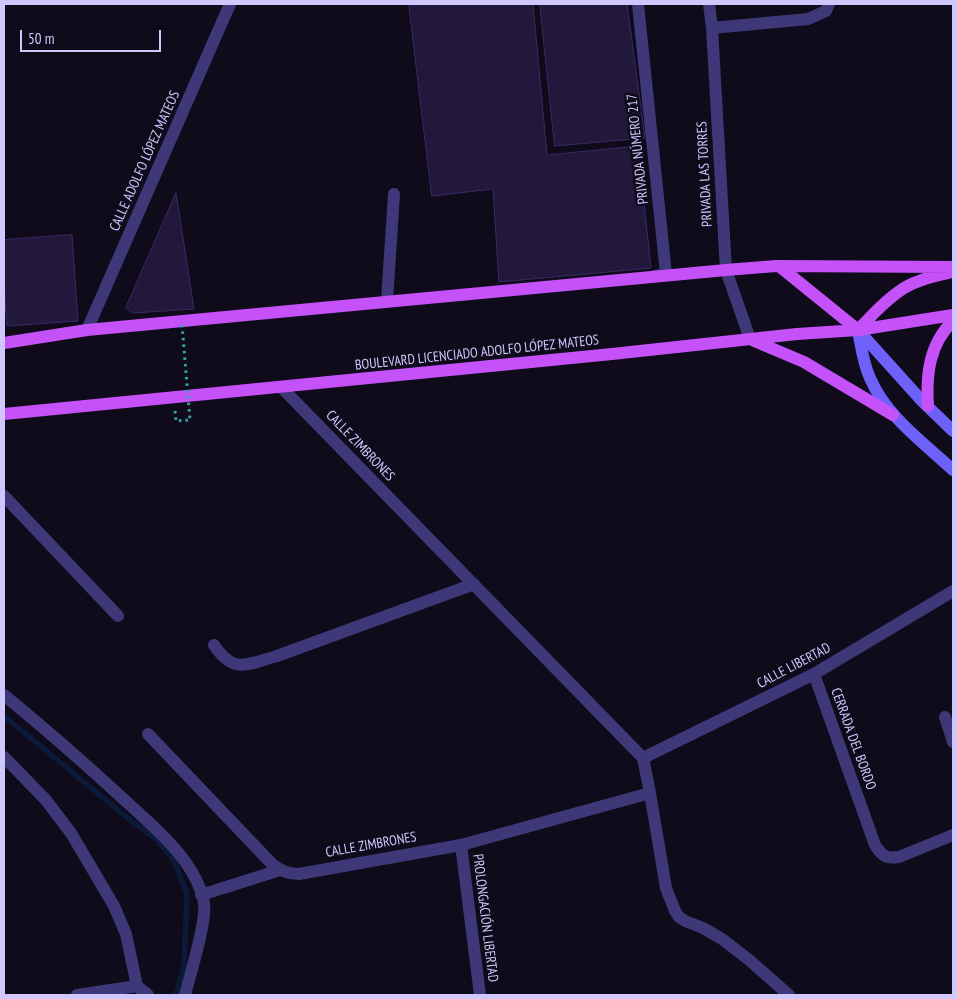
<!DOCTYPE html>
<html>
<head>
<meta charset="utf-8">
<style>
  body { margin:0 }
  #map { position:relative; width:957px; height:999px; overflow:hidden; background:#0f0b1b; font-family:"PT Sans Narrow",sans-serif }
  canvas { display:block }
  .frame { position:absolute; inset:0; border:5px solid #d0c7fd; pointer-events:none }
  .scale { position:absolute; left:20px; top:30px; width:141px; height:22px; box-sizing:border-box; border:2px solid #d0c7fd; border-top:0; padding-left:6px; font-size:15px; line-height:18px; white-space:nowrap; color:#d0c7fd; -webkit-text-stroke:4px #0f0b1b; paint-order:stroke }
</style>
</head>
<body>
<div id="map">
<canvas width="957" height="999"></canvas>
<div class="frame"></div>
<div class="scale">50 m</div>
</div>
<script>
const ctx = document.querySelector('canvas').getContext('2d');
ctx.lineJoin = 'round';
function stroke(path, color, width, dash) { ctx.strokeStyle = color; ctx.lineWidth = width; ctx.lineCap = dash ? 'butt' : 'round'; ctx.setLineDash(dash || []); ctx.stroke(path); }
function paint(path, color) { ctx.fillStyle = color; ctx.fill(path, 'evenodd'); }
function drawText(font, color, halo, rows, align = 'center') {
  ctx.font = font + ' "PT Sans Narrow",sans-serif'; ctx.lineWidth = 5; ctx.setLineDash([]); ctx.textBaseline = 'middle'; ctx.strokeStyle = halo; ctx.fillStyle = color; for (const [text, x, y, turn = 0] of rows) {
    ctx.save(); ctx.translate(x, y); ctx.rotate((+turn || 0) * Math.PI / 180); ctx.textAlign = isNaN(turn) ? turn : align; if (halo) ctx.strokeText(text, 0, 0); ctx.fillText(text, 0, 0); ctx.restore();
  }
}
const stream = new Path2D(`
  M4,716l121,100 31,23 18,21 13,34 -3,72 -8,29`);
const building = new Path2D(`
  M409,4h124l14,151 91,-9 13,122 -152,14 -6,-93 -61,7z
  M540,4h87l18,134 -90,8z
  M176,193l18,116 -61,4 -7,-5z
  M72,235l6,86 -71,5 -3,-40v-46z`);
const path = new Path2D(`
  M175,411l1,10 14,-1`);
const minor = new Path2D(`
  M638,4l28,270 -11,2
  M709,4l3,24 14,242 24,69
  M712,28l96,-9 18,-8 3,-7
  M387,301l7,-107
  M282,388l361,370 7,35 16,95 9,23 4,6 6,4 18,7 19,11 26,20 41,36
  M4,496l114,120
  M214,645c20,30 33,19 63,11l197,-72
  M814,674l61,171c7,11 11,14 24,12l54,-22
  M4,695c39,32 77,65 114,99 31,29 78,65 86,109 3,18 -14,72 -19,92
  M945,717l8,25
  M148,734l124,130c9,7 16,10 27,10l162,-29 189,-52
  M4,757l41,42 26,34 43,73 12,28 11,52
  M643,758l171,-84 139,-83
  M461,845l19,150
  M201,895l79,-25
  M137,986l11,9
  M77,995l60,-9`);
const tertiary = new Path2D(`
  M87,330l143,-326`);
const secondary = new Path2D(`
  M858,330c3,16 5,33 12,48 16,38 53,64 83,92
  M858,330l64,71 31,30`);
const primary = new Path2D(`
  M779,266l79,64
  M858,330c14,-15 29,-31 46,-42 15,-9 31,-12 48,-16
  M752,340l52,22 89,53
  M4,343l83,-13 639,-60 50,-4 177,1
  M928,406c-2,-31 1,-62 25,-85
  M4,414l608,-60 185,-20 61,-4 95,-15`);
const pathBridge = new Path2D(`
  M182,325l8,95`);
const streetNames = [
  ["PRIVADA NÚMERO 217",638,149,-96],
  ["CALLE ADOLFO LÓPEZ MATEOS",145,161,-66],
  ["PRIVADA LAS TORRES",705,174,-93],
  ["BOULEVARD LICENCIADO ADOLFO LÓPEZ MATEOS",477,353,-6],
  ["CALLE ZIMBRONES",360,446,46],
  ["CALLE LIBERTAD",794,666,-28],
  ["CERRADA DEL BORDO",853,739,70],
  ["CALLE ZIMBRONES",371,845,-10],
  ["PROLONGACIÓN LIBERTAD",485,918,83]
];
stroke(stream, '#0c1a39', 5.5);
paint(building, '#21183b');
stroke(building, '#3a2b66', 1);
stroke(path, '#30a8a8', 3, [2.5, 4]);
stroke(minor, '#3e3878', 12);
stroke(tertiary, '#3e3878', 12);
stroke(secondary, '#6e61fa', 12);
stroke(primary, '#c552f9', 12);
stroke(pathBridge, '#30a8a8', 3, [2.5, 4]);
drawText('14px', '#d0c7fd', '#0f0b1b', streetNames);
</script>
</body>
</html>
